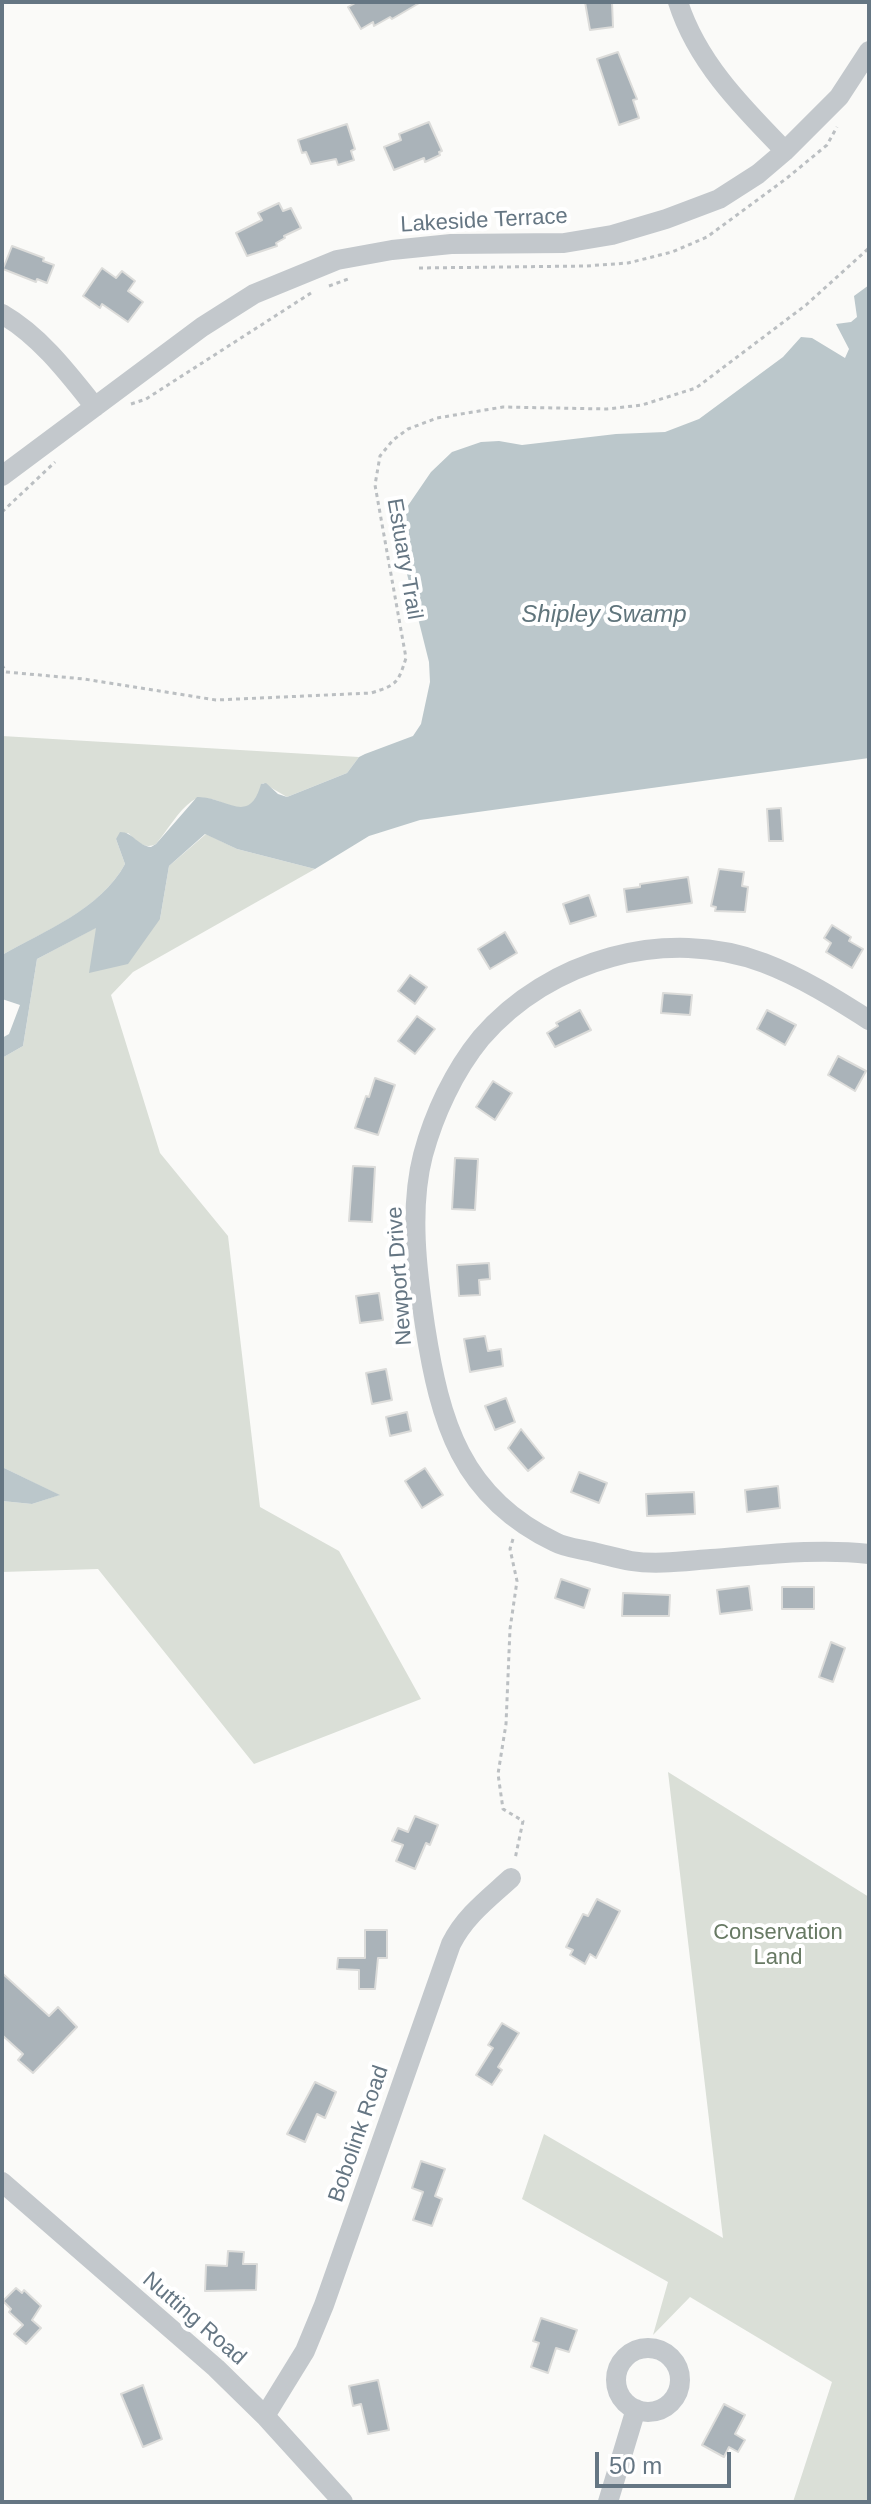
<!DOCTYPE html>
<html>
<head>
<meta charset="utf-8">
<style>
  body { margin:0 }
  #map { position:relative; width:871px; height:2504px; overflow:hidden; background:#fafaf8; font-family:Arial,sans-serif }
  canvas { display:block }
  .frame { position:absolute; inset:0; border:4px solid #657683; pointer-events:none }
  .scale { position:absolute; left:595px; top:2452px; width:136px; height:36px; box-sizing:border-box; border:4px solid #657683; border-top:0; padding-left:10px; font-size:24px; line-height:28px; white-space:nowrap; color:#657683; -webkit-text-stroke:6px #fff; paint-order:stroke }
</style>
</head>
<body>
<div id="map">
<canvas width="871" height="2504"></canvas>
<div class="frame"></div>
<div class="scale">50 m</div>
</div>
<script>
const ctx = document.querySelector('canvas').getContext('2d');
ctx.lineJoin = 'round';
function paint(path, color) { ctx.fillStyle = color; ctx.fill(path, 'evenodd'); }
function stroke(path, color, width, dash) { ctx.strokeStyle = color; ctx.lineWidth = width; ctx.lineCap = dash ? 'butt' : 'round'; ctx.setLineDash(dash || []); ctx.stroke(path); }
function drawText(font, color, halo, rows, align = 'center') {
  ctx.font = font + ' Arial,sans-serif'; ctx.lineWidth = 8; ctx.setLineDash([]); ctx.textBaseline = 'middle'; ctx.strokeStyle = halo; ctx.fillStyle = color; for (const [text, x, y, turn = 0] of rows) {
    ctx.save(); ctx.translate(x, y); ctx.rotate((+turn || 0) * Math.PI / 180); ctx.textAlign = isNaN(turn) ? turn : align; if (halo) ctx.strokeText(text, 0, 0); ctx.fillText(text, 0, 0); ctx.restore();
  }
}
const green = new Path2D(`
  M2,736l357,21 -12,16 -60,24 -24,-14c-3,4 -4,12 -7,16 -15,24 -45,-12 -64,2 -14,10 -25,30 -36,43 -12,6 -19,-3 -28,-11l-12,6 9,25c-24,45 -80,67 -123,91z
  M206,834l31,15 78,20 -182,103 -22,23 49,158 68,83 32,271 79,44 82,148 -167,65 -156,-195 -96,3v-71l30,3 27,-9 -57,-28v-409l21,-12 14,-87 60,-32 63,-8 9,-53z
  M668,1772l201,125v605h-76l39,-120 -142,-85 -37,38 15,-53 -146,-83 22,-65 179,104z`);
const water = new Path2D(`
  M869,285v473l-449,62 -51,16 -54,33 -78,-20 -32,-15 -36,32 -9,53 -32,45 -39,9 7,-45 -59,31 -14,87 -21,12v-20l7,-4 11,-29 -18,-6v-44c42,-24 99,-46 123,-91l-9,-25 4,-7c13,0 18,14 31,15l5,-3 41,-47c29,-1 52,30 64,-13l5,-1 12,11 9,3 60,-24 12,-16 6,-3 48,-18 8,-12 9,-42 -1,-20 -30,-120 2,-25 4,-7 26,-38 21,-20 29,-10 18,-1 23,4 94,-11 49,-2 34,-13 84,-62 18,-20 11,1 33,20 4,-9 -13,-25 15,-2 6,-5 -3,-21z
  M2,1467l58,28 -28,9 -30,-3z`);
const building = new Path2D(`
  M357,2h64l-29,17 -2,-2 -16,9 -1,-4 -12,7 -13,-22z
  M585,2h27l1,25 -23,3z
  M618,52l19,47 -4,1 6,18 -20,7 -22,-66z
  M429,122l13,29 -3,1 1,3 -15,7 -1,-4 -30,12 -10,-23 17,-7 -2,-6z
  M347,124l8,25 -4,2 3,9 -16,5 -2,-6 -25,5 -5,-12 -4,1 -4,-13z
  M279,203l4,8 8,-3 10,20 -17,8 1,2 -9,5 1,3 -30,10 -11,-23 26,-13 -4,-7z
  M12,246l32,12 -1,3 11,4 -7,18 -10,-4 -1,3 -33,-13z
  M102,268l14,10 6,-7 13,10 -7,10 15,11 -15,20 -26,-18 -2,4 -17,-12z
  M781,808l2,33h-14l-2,-32z
  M719,869l25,3 -2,14 6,1 -3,25 -30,-1 1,-4 -5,-1z
  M688,877l4,26 -65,9 -3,-23 16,-2v-3z
  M589,895l7,21 -26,8 -7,-20z
  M832,925l19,12 -2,4 14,8 -11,19 -26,-16 5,-9 -7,-5z
  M505,932l12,21 -27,16 -12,-20z
  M410,975l17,12 -12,17 -17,-13z
  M663,993l29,2 -2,20 -29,-2z
  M580,1010l11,20 -36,17 -8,-14 11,-7 -2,-3z
  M767,1010l29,15 -11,20 -28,-16z
  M417,1016l18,13 -20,25 -17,-13z
  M838,1056l28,15 -11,20 -27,-16z
  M375,1078l20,7 -17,50 -23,-7 11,-32 3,1z
  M493,1081l19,12 -17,27 -19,-13z
  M455,1158l23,1 -3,51 -23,-1z
  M353,1166l22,1 -3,55 -23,-1z
  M489,1263l1,16 -11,1 1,15 -21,1 -2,-31z
  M379,1293l4,27 -23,3 -4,-27z
  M485,1336l3,15 13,-2 2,17 -33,6 -6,-33z
  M386,1369l6,31 -20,4 -6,-31z
  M506,1398l9,24 -20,8 -10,-24z
  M407,1412l4,19 -21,5 -4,-19z
  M521,1429l23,29 -16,13 -20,-23z
  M425,1468l18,27 -21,13 -17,-27z
  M579,1472l28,11 -8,20 -28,-11z
  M778,1486l2,22 -33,4 -2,-22z
  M694,1492l1,22 -48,2 -1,-22z
  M561,1579l29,10 -6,19 -29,-10z
  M749,1586l3,24 -32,4 -3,-24z
  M782,1587h32v22h-32z
  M623,1593l47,2 -1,21h-47z
  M831,1642l14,6 -12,34 -14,-5z
  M415,1816l23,9 -8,20 -4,-2 -11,26 -19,-8 7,-16 -11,-4 6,-13 10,4z
  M597,1899l23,12 -24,47 -6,-4 -5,10 -15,-9 3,-5 -7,-3 17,-33 5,2z
  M365,1930h22v28h-9l-3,31h-16v-19l-22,-1 1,-11h27z
  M2,1973l47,43 9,-9 19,20 -44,46 -15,-13 5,-6 -21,-19z
  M502,2023l17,10 -21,34 4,3 -10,15 -16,-10 17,-27 -5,-3z
  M315,2082l21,10 -11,26 -8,-4 -12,28 -18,-8z
  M421,2161l24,8 -10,27 7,3 -10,27 -19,-6 10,-28 -11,-4z
  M228,2251l16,1 -1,12h14l-1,26 -51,1 1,-26 21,1z
  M16,2288l6,5 2,-3 17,16 -9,14 9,8 -15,16 -12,-10 9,-9 -14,-13 2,-3 -8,-8z
  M541,2318l36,12 -8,22 -13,-4 -8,25 -17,-6 8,-24 -6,-2z
  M378,2380l11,50 -21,4 -7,-30 -8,2 -4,-20z
  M143,2385l19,54 -19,8 -22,-53z
  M724,2404l21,11 -10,19 10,6 -7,12 -9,-5 -5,10 -22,-12z`);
const path = new Path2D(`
  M419,268l167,-2 42,-3 44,-11 35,-15 80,-59 40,-33 10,-18
  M329,286l19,-7
  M131,404l15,-5 165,-106
  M2,512l53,-50
  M2,665l4,7
  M6,672l78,7 132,21 155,-7c26,-8 27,-10 35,-35l-31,-173 5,-29 13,-16 15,-11 29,-11 66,-11 104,2 35,-4 54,-17 110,-83 63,-57
  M513,1539l-3,10 7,32 -7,48 -4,95 -8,50 5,35 20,12 -8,38`);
const minor = new Path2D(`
  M678,2c19,60 64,105 107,149
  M2,314c38,22 66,59 93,93
  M2,476l200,-149 52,-33 83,-34 55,-10 59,-6 113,-1 48,-8 54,-16 53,-20 39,-25 27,-23 54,-54 30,-46
  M869,1020c-33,-21 -68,-43 -105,-57 -97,-37 -215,-4 -283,75 -27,33 -47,76 -58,117 -14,54 -6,117 2,171 15,96 36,171 130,216 11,6 26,7 38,10 13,3 26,7 38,9 26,4 54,0 80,-2 52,-4 106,-11 158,-5
  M2,2182l214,186 49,48 78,86
  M616 2380a32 32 0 1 1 64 0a32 32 0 1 1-64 0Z
  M265,2416l40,-65 19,-46 127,-361c14,-28 37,-45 60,-66
  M608,2502l28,-93`);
const streetNames = [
  ["Lakeside Terrace",484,221,-3],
  ["Estuary Trail",404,559,80],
  ["Newport Drive",400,1276,-94],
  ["Bobolink Road",359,2134,-71],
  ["Nutting Road",194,2319,41]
];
const parkNames = [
  ["Conservation",778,1933],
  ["Land",778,1958]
];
const waterNames = [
  ["Shipley Swamp",604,615]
];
paint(green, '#dadfd7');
paint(water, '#bbc7cb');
paint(building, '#aab3b9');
stroke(building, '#dcdcda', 2);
stroke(path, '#bbbfc2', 3, [4, 4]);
stroke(minor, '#c3c8cc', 20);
drawText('22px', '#657683', '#fff', streetNames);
drawText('22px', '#687a64', '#fff', parkNames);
drawText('italic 24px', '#60757c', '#fff', waterNames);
</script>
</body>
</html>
